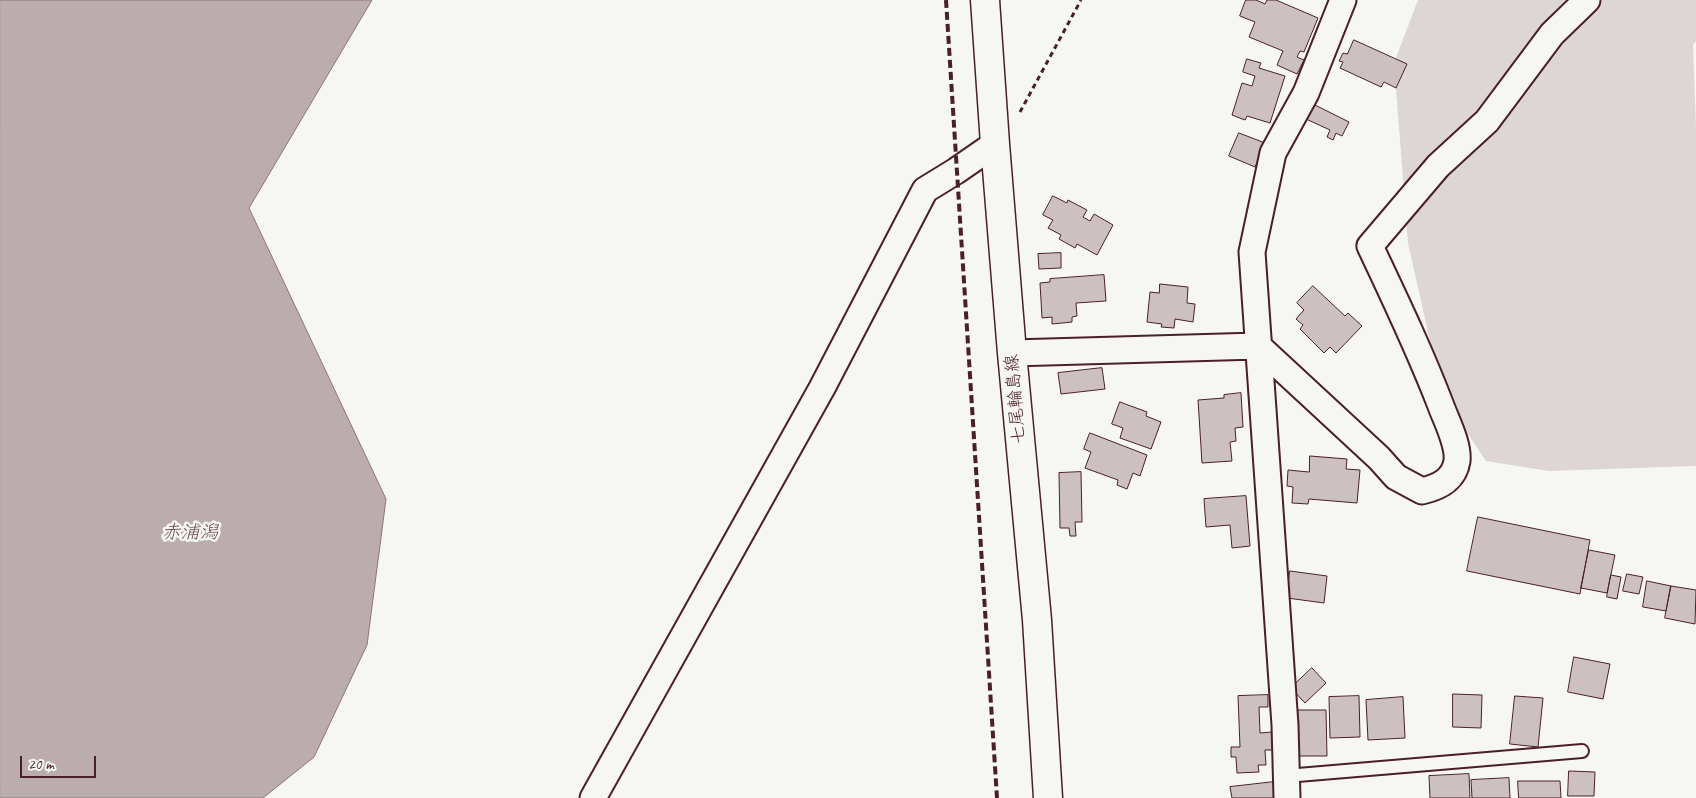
<!DOCTYPE html>
<html>
<head>
<meta charset="utf-8">
<style>
  body { margin:0 }
  #map { position:relative; width:1696px; height:798px; overflow:hidden; background:#f6f6f2; font-family:Caveat,sans-serif }
  canvas { display:block }
  .scale { position:absolute; left:20px; top:756px; width:76px; height:22px; box-sizing:border-box; border:2px solid #4a1f2b; border-top:0; padding-left:6px; font-size:15px; line-height:18px; white-space:nowrap; color:#4a1f2b; -webkit-text-stroke:4px #f6f6f2; paint-order:stroke }
</style>
</head>
<body>
<div id="map">
<canvas width="1696" height="798"></canvas>
<div class="scale">20 m</div>
</div>
<script>
const ctx = document.querySelector('canvas').getContext('2d');
ctx.lineJoin = 'round';
function paint(path, color) { ctx.fillStyle = color; ctx.fill(path, 'evenodd'); }
function stroke(path, color, width, dash) { ctx.strokeStyle = color; ctx.lineWidth = width; ctx.lineCap = dash ? 'butt' : 'round'; ctx.setLineDash(dash || []); ctx.stroke(path); }
function drawText(font, color, halo, rows, align = 'center') {
  ctx.font = font + ' Caveat,"Klee One",sans-serif'; ctx.lineWidth = 5; ctx.setLineDash([]); ctx.textBaseline = 'middle'; ctx.strokeStyle = halo; ctx.fillStyle = color; for (const [text, x, y, turn = 0] of rows) {
    ctx.save(); ctx.translate(x, y); ctx.rotate((+turn || 0) * Math.PI / 180); ctx.textAlign = isNaN(turn) ? turn : align; if (halo) ctx.strokeText(text, 0, 0); ctx.fillText(text, 0, 0); ctx.restore();
  }
}
const green = new Path2D(`
  M1418,0h278v41l-3,4 3,83v338l-147,5 -63,-10 -44,-66 -34,-152 -14,-180z`);
const water = new Path2D(`
  M0,0h372l-123,208 137,291 -19,146 -53,112 -51,41h-263z`);
const building = new Path2D(`
  M1246,0h10l9,4 2,-4h9l42,18 -14,34 -4,-1 -3,6 7,3 -7,14 -20,-9 6,-14 -34,-14 6,-15 -15,-6z
  M1354,40l53,24 -11,24 -12,-6 -3,5 -41,-19 3,-6 -4,-1 4,-8 4,1z
  M1247,59l14,4 -2,5 26,8 -15,47 -23,-7 -2,4 -13,-5 10,-32 10,3 3,-10 -12,-4z
  M1313,104l36,18 -7,14 -6,-3 -3,7 -6,-3 3,-7 -24,-11z
  M1239,133l26,10 -10,24 -26,-11z
  M1053,196l14,7 1,-3 19,10 -4,7 7,4 4,-7 19,11 -16,30 -20,-11 -2,4 -16,-9 2,-4 -13,-7 5,-8 -10,-5z
  M1061,253v15l-22,1 -1,-15z
  M1104,275l2,26 -30,2 1,13 -5,1v5l-20,2v-7l-10,1 -2,-35 10,-1v-3z
  M1160,284l28,3 -1,16 8,1 -2,18 -18,-3 -1,9 -13,-1 1,-3 -15,-2 3,-30 9,1z
  M1313,286l32,30 3,-3 14,13 -26,27 -6,-6 -6,6 -24,-24 3,-4 -7,-6 8,-9 -7,-7z
  M1102,368l3,21 -44,5 -3,-21z
  M1241,393l2,34 -8,1 1,13 -6,1 2,19 -30,2 -4,-63 26,-2v-3z
  M1120,402l27,10 -1,4 15,6 -10,27 -31,-11 3,-10 -11,-4z
  M1090,433l57,22 -7,21 -7,-3 -6,16 -10,-4 1,-5 -33,-12 6,-16 -7,-3z
  M1310,456l37,3 -1,10 14,1 -3,33 -48,-4 -1,5 -16,-1 1,-16 -6,-1 1,-16 21,2z
  M1081,472l1,50h-7l1,14h-6l-1,-8h-9l-1,-55z
  M1246,496l4,50 -18,2 -2,-23 -24,2 -2,-28z
  M1478,517l112,23 -10,54 -113,-23z
  M1589,550l26,5 -8,38 -26,-5z
  M1290,571l37,5 -3,27 -37,-5z
  M1627,574l16,3 -4,17 -16,-3z
  M1611,575l10,2 -4,22 -10,-2z
  M1647,581l24,5 -5,25 -23,-4z
  M1671,586l25,4 -1,34 -30,-6z
  M1574,657l36,7 -7,35 -35,-7z
  M1312,668l14,15 -21,20 -14,-15z
  M1453,694l29,1 -1,33 -28,-1z
  M1268,695v12h-9l1,26 12,-1 1,18h-8l1,15h-8l1,7 -22,1 -1,-16h-5v-10h9l-2,-51z
  M1359,696l1,41 -30,1 -1,-41z
  M1515,696l28,2 -5,49 -28,-3z
  M1403,697l2,41 -37,2 -2,-40z
  M1298,710h28l1,46h-28z
  M1569,771l26,1 -1,24h-26z
  M1469,774l1,24h-40l-1,-22z
  M1509,778l1,20h-38l-1,-18z
  M1518,781h42l1,17h-42z
  M1274,782l2,16h-44l-2,-11z`);
const path = new Path2D(`
  M1020,112l61,-112`);
const lane = new Path2D(`
  M1286,776l296,-25`);
const street = new Path2D(`
  M1012,353l246,-7 121,112 17,19 26,14c17,-4 32,-11 35,-30 2,-16 -10,-39 -16,-55 -21,-55 -46,-107 -71,-160l68,-80 49,-45 65,-87 35,-34
  M593,798l229,-410 103,-198 31,-19 39,-27
  M1287,798l-2,-73 -33,-473 21,-99 33,-60 37,-93`);
const primary = new Path2D(`
  M985,0l10,144 17,209 25,267 11,178`);
const rail = new Path2D(`
  M946,0l51,798`);
const streetNames = [
  ["七尾輪島線",1016,399,-95]
];
const waterNames = [
  ["赤浦潟",190,533]
];
paint(green, '#ddd6d5');
paint(water, '#bbadae');
stroke(water, '#8e747a', 1);
paint(building, '#ccc1c0');
stroke(building, '#4a1f2b', 1);
stroke(lane, '#4a1f2b', 16);
stroke(street, '#4a1f2b', 29);
stroke(primary, '#4a1f2b', 31);
stroke(path, '#4a1f2b', 3, [5, 4]);
stroke(lane, '#f6f6f2', 12);
stroke(street, '#f6f6f2', 25);
stroke(primary, '#f6f6f2', 28);
stroke(rail, '#4a1f2b', 4, [8, 4]);
drawText('18px', '#4a1f2b', '#f6f6f2', streetNames);
drawText('italic 19px', '#6c4a52', '#f6f6f2', waterNames);
</script>
</body>
</html>
